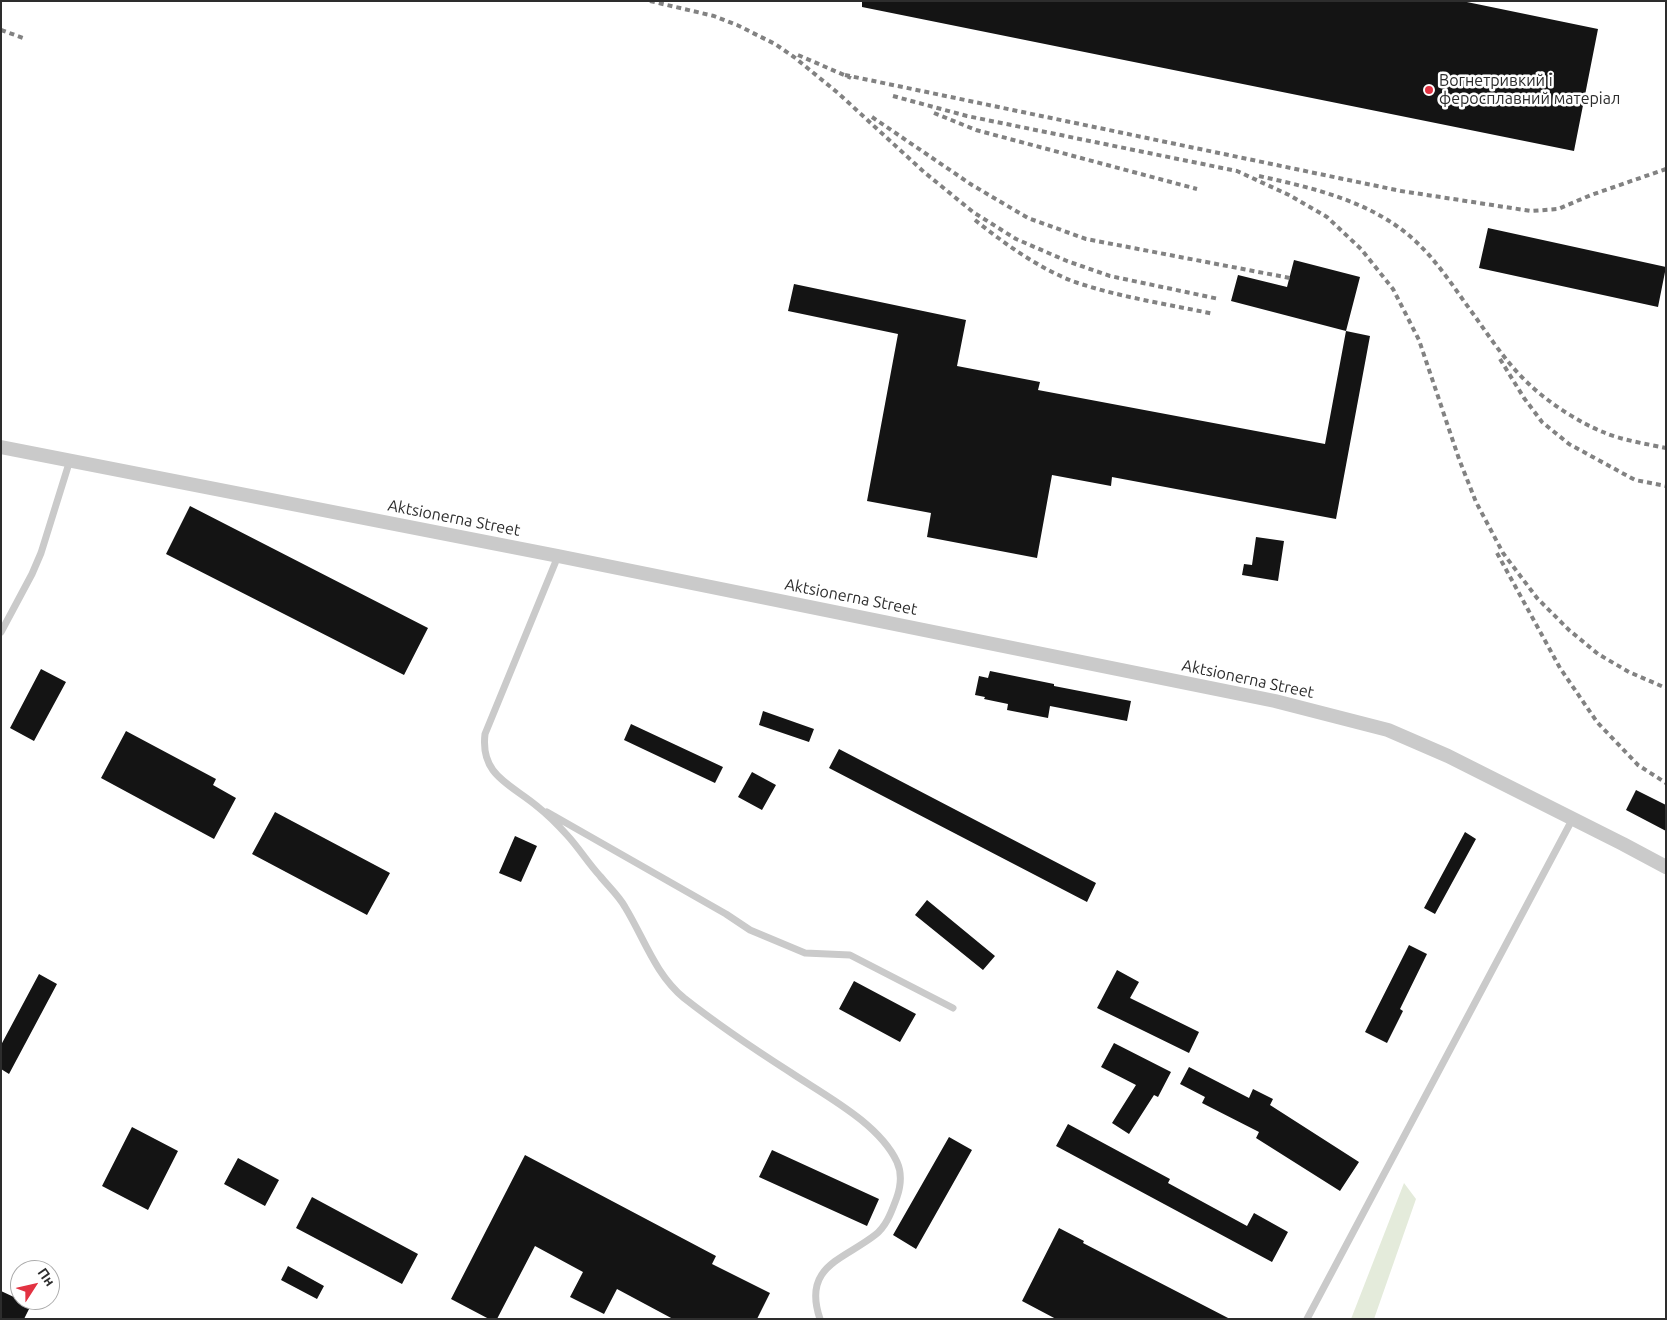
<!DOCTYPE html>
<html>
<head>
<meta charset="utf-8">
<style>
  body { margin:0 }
  #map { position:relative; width:1667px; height:1320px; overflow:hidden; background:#fff; font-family:Ubuntu,sans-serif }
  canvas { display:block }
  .frame { position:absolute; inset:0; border:2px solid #2d2d2d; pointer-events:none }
  .north { position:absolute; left:10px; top:1260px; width:50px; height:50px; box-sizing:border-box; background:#fff; border:1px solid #ababab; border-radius:50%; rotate:55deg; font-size:14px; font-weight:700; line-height:20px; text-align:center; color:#2d2d2d }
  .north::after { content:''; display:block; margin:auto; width:18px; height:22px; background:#e23242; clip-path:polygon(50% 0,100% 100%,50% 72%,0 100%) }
</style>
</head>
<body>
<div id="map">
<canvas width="1667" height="1320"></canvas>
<div class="frame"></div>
<div class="north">Пн</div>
</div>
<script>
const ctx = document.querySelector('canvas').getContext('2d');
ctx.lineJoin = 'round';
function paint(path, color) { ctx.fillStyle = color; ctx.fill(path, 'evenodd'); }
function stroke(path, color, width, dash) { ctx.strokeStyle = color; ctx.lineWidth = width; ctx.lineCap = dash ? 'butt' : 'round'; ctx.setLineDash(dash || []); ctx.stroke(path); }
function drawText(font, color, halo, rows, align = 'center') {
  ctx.font = font + ' Ubuntu,sans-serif'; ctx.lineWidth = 5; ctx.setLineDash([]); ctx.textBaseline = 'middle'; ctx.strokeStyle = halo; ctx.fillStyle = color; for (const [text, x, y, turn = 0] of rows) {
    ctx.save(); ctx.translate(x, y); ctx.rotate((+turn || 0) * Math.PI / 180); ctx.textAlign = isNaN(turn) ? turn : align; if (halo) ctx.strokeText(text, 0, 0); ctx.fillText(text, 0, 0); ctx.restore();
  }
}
const green = new Path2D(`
  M1404,1183l12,16 -42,120h-23z`);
const building = new Path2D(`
  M862,1h600l136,28 -24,122 -712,-144z
  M1488,228l178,39 -8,40 -179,-39z
  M1294,260l66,17 -14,54 -115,-30 7,-26 49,12z
  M794,284l172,36 -9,46 83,16 -2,8 287,54 21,-113 24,5 -34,183 -224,-42 -1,9 -59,-11 -15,83 -110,-21 4,-24 -64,-12 31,-167 -110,-23z
  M190,506l238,122 -24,47 -238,-121z
  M1256,537l28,4 -6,40 -36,-6 2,-11 8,1z
  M41,669l25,13 -32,59 -24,-13z
  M990,671l64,13v2l77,15 -4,20 -77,-15 -2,12 -41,-8 1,-6 -24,-5 1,-2 -10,-2 4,-19 9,2z
  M763,711l51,18 -5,13 -50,-17z
  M631,724l92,43 -8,16 -91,-43z
  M126,731l90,48 -3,6 23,13 -22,41 -113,-61z
  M839,749l257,134 -9,19 -258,-134z
  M752,772l24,13 -14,25 -24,-13z
  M1636,790l30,15v26l-40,-21z
  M275,812l115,61 -23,42 -115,-61z
  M1465,832l11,7 -41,75 -11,-6z
  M515,836l22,10 -16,36 -22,-9z
  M927,900l68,56 -12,14 -68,-55z
  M1409,945l18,9 -27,55 3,2 -16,32 -22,-11z
  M1117,970l22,12 -9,16 69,34 -10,21 -92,-45z
  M39,974l18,10 -48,90 -8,-5v-24z
  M854,981l62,33 -16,28 -61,-33z
  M1114,1043l57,29 -13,25 -4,-2 -25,39 -17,-11 24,-38 -35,-18z
  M1189,1067l60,31 4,-9 20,10 -3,6 89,57 -19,29 -84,-53 3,-6 -57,-29 3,-6 -25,-13z
  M1068,1124l102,55 -2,4 79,43 7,-13 34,19 -16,30 -216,-116z
  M132,1127l46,24 -30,59 -46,-24z
  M949,1137l23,13 -56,99 -23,-14z
  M772,1150l107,49 -12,27 -108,-49z
  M525,1155l191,101 -4,8 58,29 -13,26h-84l-56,-30 -13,25 -34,-17 13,-25 -48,-26 -38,73h-8l-38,-20z
  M238,1158l41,22 -14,26 -41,-22z
  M312,1197l106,57 -16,30 -106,-56z
  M1059,1228l25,13 -1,2 147,76h-174l-34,-18z
  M288,1266l36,20 -7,13 -36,-19z
  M1,1291l30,14 -7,14h-23z`);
const service = new Path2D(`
  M558,556l-73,178c-5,42 26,50 53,73 10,8 20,18 29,28 12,13 21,28 33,41 8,10 19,20 25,31 19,31 30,67 59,91 33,26 70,51 106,74 34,23 89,51 107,90 5,11 4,23 0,35 -5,13 -10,29 -22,38 -32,25 -73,31 -55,84
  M1,632l31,-58 9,-21 29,-93
  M547,812l179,102 24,16 55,23 45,2 103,53
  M1307,1319l265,-499`);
const minor = new Path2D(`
  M1,447l557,109 717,145 113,29 60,26 175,88 43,23`);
const rail = new Path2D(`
  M650,1l64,15 23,9 38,19 19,13 44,36 86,79 49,40 43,27 51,22 43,15 109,23
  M1,30l25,9
  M798,55l53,23
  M845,75l556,116 130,20 27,-2 33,-14 75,-26
  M893,96l74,20 270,55 52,24 38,22 34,32 32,40 26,51 40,119 17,43 27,51 34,45 32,32 29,24 31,18 37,16
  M934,113l42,17 221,59
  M872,117l100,68 56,33 58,21 204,39
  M1259,176c54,12 111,25 153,62 25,22 42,50 62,77 17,24 34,50 56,70 19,18 50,38 73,47 18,8 44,12 63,16
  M975,220c30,24 62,47 97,61 46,16 95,23 142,33
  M1500,359l24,39 18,24 27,22 66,36 31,6
  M1497,553l63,115 37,54 41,43 28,18`);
const markers = [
  [1429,90,5,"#e23242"]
];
const poiNames = [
  ["Вогнетривкий і",1439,81],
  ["феросплавний матеріал",1439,99]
];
const streetNames = [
  ["Aktsionerna Street",454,518,11],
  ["Aktsionerna Street",851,597,11],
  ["Aktsionerna Street",1248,679,12]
];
paint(green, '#e4ebdb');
paint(building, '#141414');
stroke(service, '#cacaca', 7);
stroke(minor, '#cacaca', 14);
stroke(rail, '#828282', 4, [5, 4]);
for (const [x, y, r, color] of markers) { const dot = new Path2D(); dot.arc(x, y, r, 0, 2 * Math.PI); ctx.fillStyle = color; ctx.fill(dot); stroke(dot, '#fff', 2); }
drawText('16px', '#2d2d2d', '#fff', poiNames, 'left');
drawText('16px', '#2d2d2d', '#fff', streetNames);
</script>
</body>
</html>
